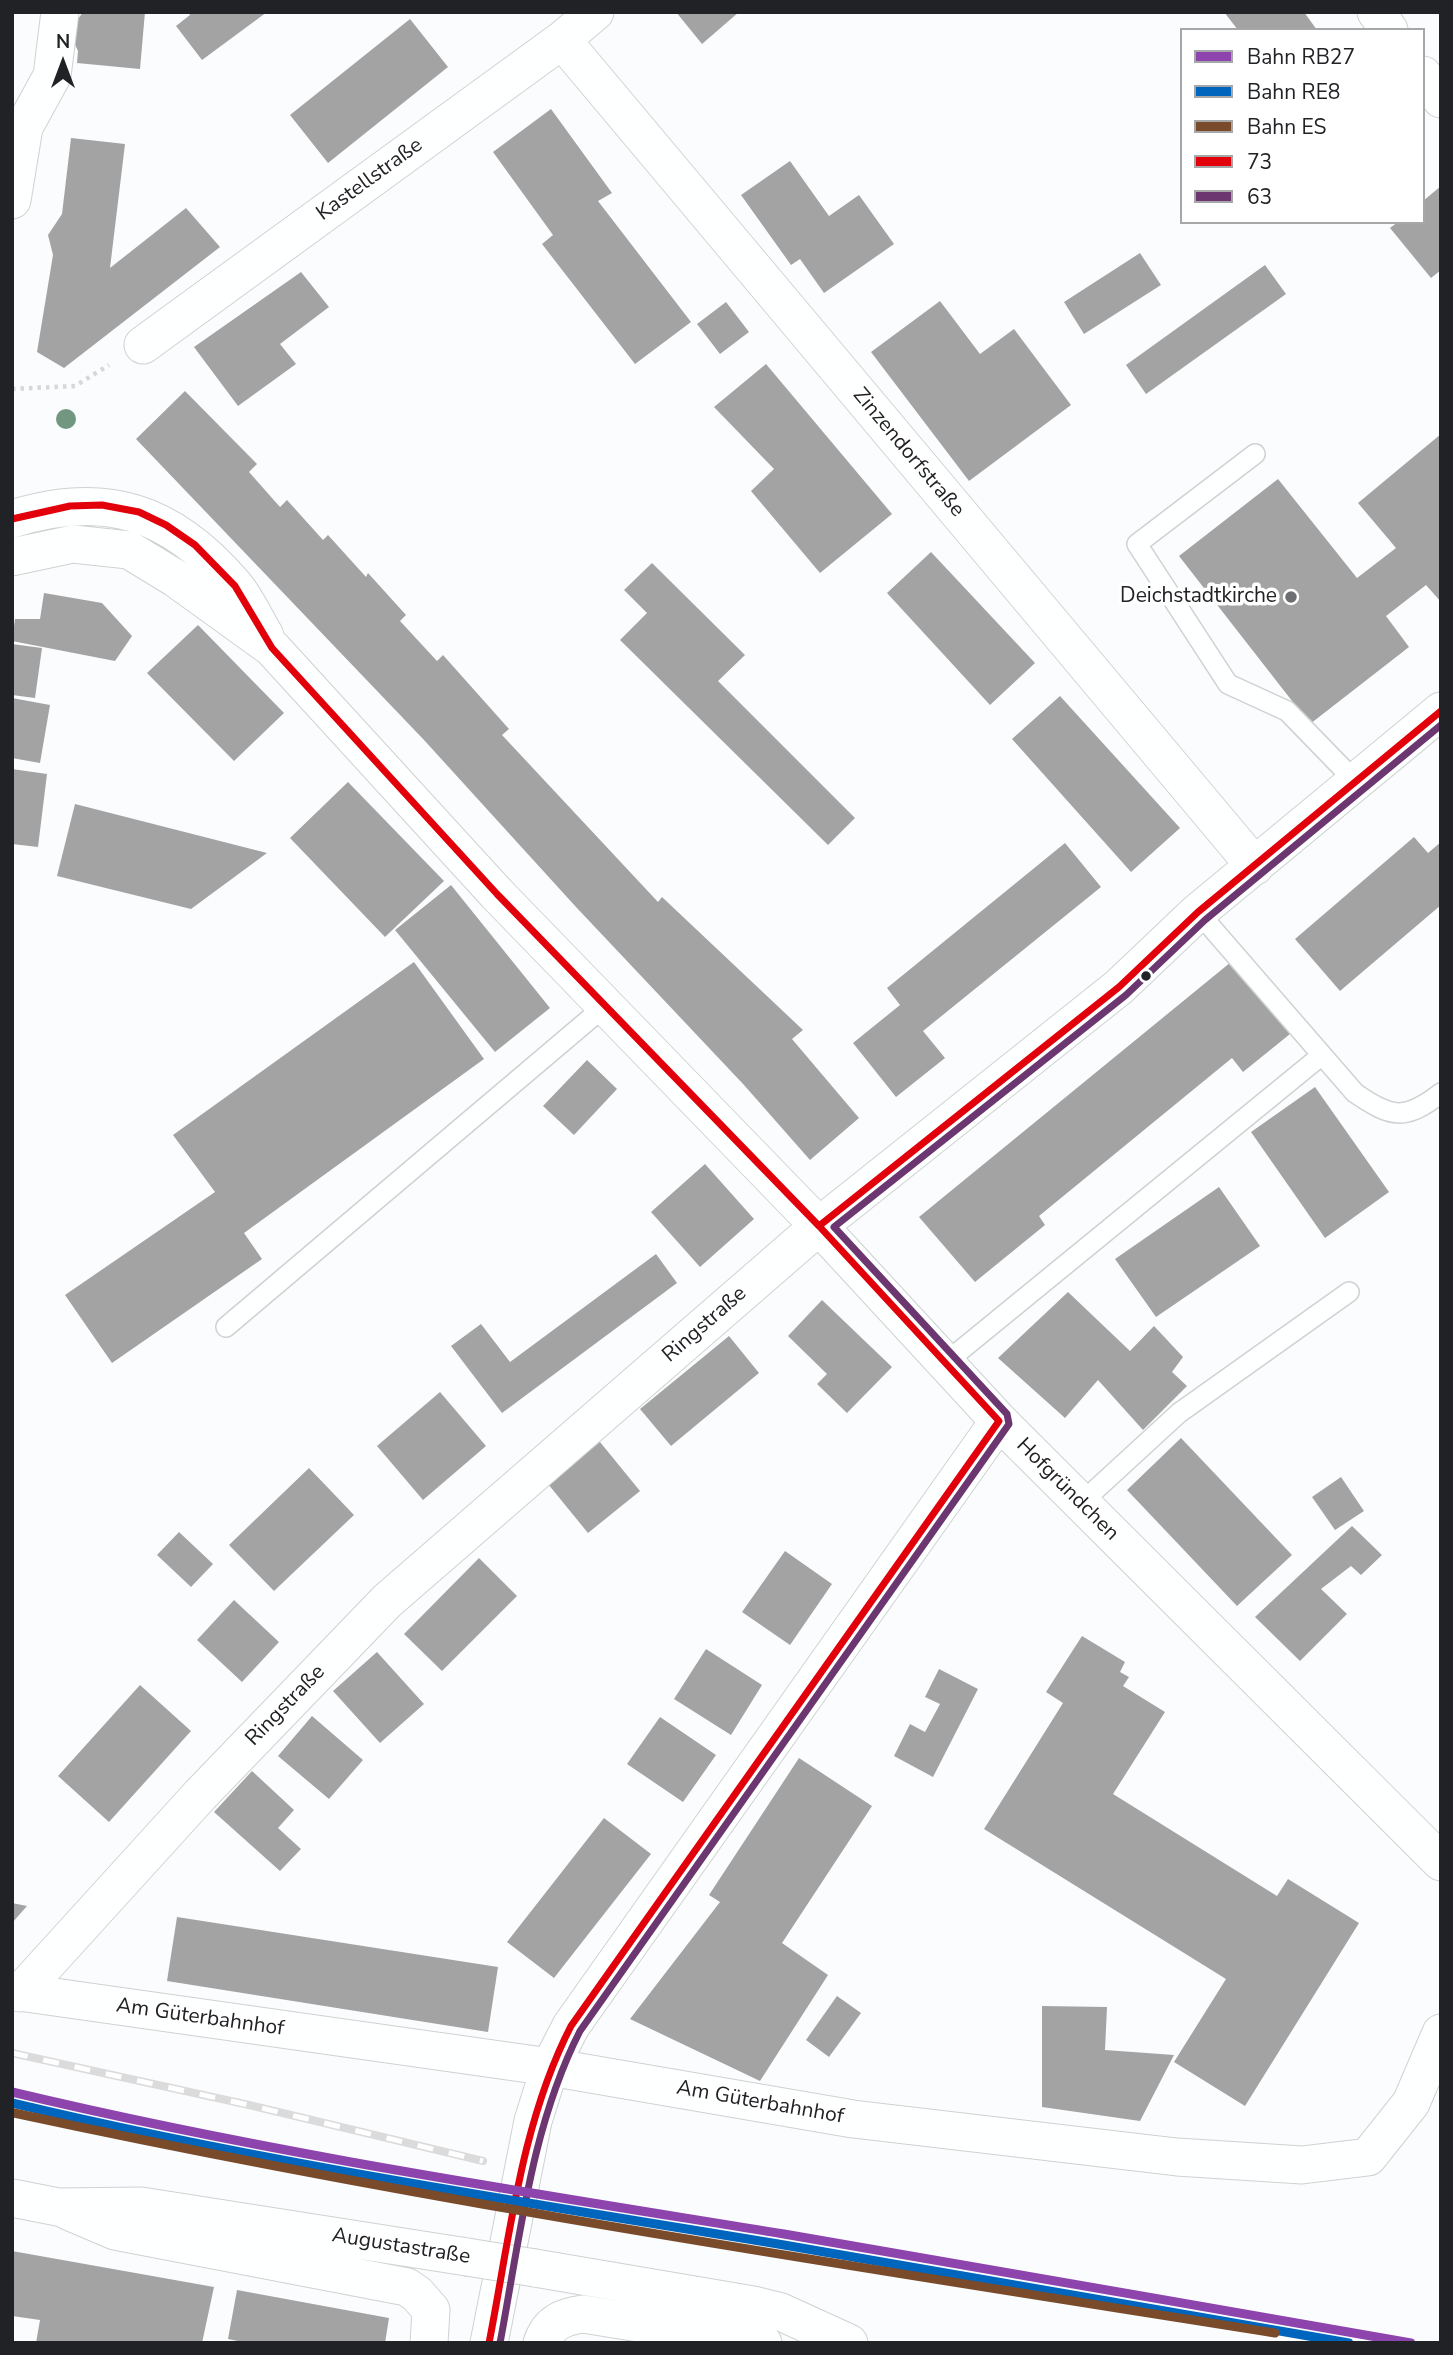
<!DOCTYPE html>
<html>
<head>
<meta charset="utf-8">
<style>
  body { margin:0 }
  #map { position:relative; width:1453px; height:2355px; overflow:hidden; background:#fafcfe; font-family:"Nunito Sans",sans-serif }
  canvas { display:block }
  .frame { position:absolute; inset:0; border:14px solid #212225; pointer-events:none }
  .legend { position:absolute; left:1180px; top:28px; width:245px; height:196px; box-sizing:border-box; background:#fff; border:2px solid #a6a7a8; margin:0; padding:9px 12px; list-style:none; font-size:21px; color:#212225 }
  .legend li { display:flex; align-items:center; gap:14px; height:35px }
  .legend b { width:35px; border:2px solid #a6a7a8 }
  .north { position:absolute; left:28px; top:28px; width:70px; height:70px; -webkit-text-stroke:5px #fff; paint-order:stroke; rotate:0deg; font-size:19px; font-weight:700; line-height:28px; text-align:center; color:#212225 }
  .north::after { content:''; display:block; margin:auto; width:24px; height:32px; background:#212225; clip-path:polygon(50% 0,100% 100%,50% 72%,0 100%) }
</style>
</head>
<body>
<div id="map">
<canvas width="1453" height="2355"></canvas>
<div class="frame"></div>
<ul class="legend">
<li><b style="height:9px;background:#8e44ad"></b>Bahn RB27</li>
<li><b style="height:9px;background:#0065bd"></b>Bahn RE8</li>
<li><b style="height:9px;background:#7a4b2a"></b>Bahn ES</li>
<li><b style="height:9px;background:#e2000a"></b>73</li>
<li><b style="height:9px;background:#6c3770"></b>63</li>
</ul>
<div class="north">N</div>
</div>
<script>
const ctx = document.querySelector('canvas').getContext('2d');
ctx.lineJoin = 'round';
function paint(path, color) { ctx.fillStyle = color; ctx.fill(path, 'evenodd'); }
function stroke(path, color, width, dash) { ctx.strokeStyle = color; ctx.lineWidth = width; ctx.lineCap = dash ? 'butt' : 'round'; ctx.setLineDash(dash || []); ctx.stroke(path); }
function drawText(font, color, halo, rows, align = 'center') {
  ctx.font = font + ' "Nunito Sans",sans-serif'; ctx.lineWidth = 7; ctx.setLineDash([]); ctx.textBaseline = 'middle'; ctx.strokeStyle = halo; ctx.fillStyle = color; for (const [text, x, y, turn = 0] of rows) {
    ctx.save(); ctx.translate(x, y); ctx.rotate((+turn || 0) * Math.PI / 180); ctx.textAlign = isNaN(turn) ? turn : align; if (halo) ctx.strokeText(text, 0, 0); ctx.fillText(text, 0, 0); ctx.restore();
  }
}
const building = new Path2D(`
  M83,12h62l-5,57 -63,-6 1,-12 -9,-19z
  M188,12h79l-65,48 -26,-34 14,-11z
  M676,12h63l-37,32z
  M1224,12h80l13,18h-79z
  M410,19l38,48 -120,96 -38,-48z
  M551,109l61,84 -14,8 93,121 -56,42 -93,-120 11,-9 -60,-83z
  M71,138l54,6 -15,124 76,-60 34,39 -156,121 -27,-16 16,-97 -5,-20 14,-21z
  M790,161l39,55 30,-21 35,49 -70,49 -24,-34 -9,6 -50,-70z
  M1441,186v84l-10,8 -41,-50 8,-6h25v-21z
  M1140,253l21,32 -77,49 -20,-32z
  M1265,265l21,29 -140,100 -20,-29z
  M301,272l28,35 -49,37 16,20 -58,42 -44,-59z
  M940,301l40,53 34,-25 57,76 -102,76 -98,-129z
  M726,302l23,30 -29,22 -23,-30z
  M766,364l126,150 -72,59 -69,-82 23,-22 -60,-62z
  M185,391l72,73 -8,8 31,35 7,-7 36,40 5,-5 38,42 2,-4 38,42 -6,6 37,40 6,-6 66,74 -7,6 156,167 4,-5 141,133 -11,9 67,79 -49,42 -66,-75 -168,-178 -152,-167 -288,-301z
  M1441,434v168l-15,-17 -40,31 23,31 -99,77 -131,-168 99,-77 79,99 39,-30 -38,-45z
  M931,552l104,111 -45,42 -103,-112z
  M652,563l93,92 -27,26 137,137 -27,27 -208,-205 27,-27 -23,-23z
  M44,593l58,10 30,33 -17,25 -103,-20 3,-22h25z
  M198,625l86,88 -50,48 -87,-88z
  M12,644l30,4 -7,50 -23,-3z
  M1060,696l120,132 -49,44 -119,-133z
  M12,698l38,7 -10,58 -28,-5z
  M12,769l35,5 -9,73 -26,-3z
  M348,782l96,99 -59,56 -95,-99z
  M75,804l192,49 -76,56 -134,-33z
  M1414,837l14,16 13,-11v63l-101,86 -45,-52z
  M1065,843l36,44 -178,144 22,27 -49,39 -43,-54 47,-38 -13,-17z
  M451,885l99,123 -55,44 -100,-122z
  M414,962l70,97 -240,174 18,26 -150,104 -47,-68 150,-103 -42,-57z
  M1231,962l59,72 -47,38 -11,-14 -193,158 6,9 -70,57 -56,-65z
  M587,1060l30,29 -43,46 -31,-29z
  M1315,1087l74,105 -64,46 -74,-106z
  M705,1164l49,55 -54,48 -49,-55z
  M1219,1187l41,59 -104,71 -41,-58z
  M656,1254l21,29 -175,130 -51,-67 30,-22 29,38z
  M1068,1292l62,59 24,-25 29,31 -11,15 15,14 -44,44 -45,-50 -33,38 -67,-60z
  M822,1300l70,67 -45,46 -30,-29 10,-10 -39,-38z
  M729,1336l30,37 -88,73 -31,-37z
  M440,1392l46,54 -63,54 -46,-54z
  M1181,1438l111,117 -55,51 -110,-116z
  M600,1442l40,49 -52,42 -40,-49z
  M309,1468l45,47 -80,76 -45,-46z
  M1341,1477l23,34 -29,19 -23,-33z
  M1352,1526l30,29 -21,20 -10,-9 -30,23 26,25 -47,47 -45,-44z
  M179,1532l34,32 -22,23 -34,-32z
  M785,1551l47,33 -42,61 -48,-33z
  M479,1558l38,38 -75,75 -38,-37z
  M234,1600l45,42 -37,40 -45,-42z
  M1082,1636l43,26 -5,10 9,5 -6,9 42,26 -52,82 164,102 11,-17 71,44 -114,183 -71,-44 52,-83 -242,-150 79,-126 -17,-11z
  M706,1649l56,36 -31,50 -57,-36z
  M377,1652l47,52 -44,39 -47,-52z
  M939,1669l39,20 -45,88 -39,-21 16,-32 15,8 15,-28 -15,-7z
  M140,1685l51,46 -82,91 -51,-46z
  M312,1716l51,44 -34,39 -51,-43z
  M660,1717l56,38 -33,47 -56,-38z
  M799,1758l73,48 -90,137 46,32 -68,106 -130,-62 90,-117 -11,-7z
  M252,1771l42,39 -16,18 23,21 -21,22 -66,-59z
  M604,1818l47,36 -97,124 -47,-36z
  M12,1903l15,3 -15,17z
  M177,1917l321,50 -10,65 -321,-51z
  M837,1996l24,17 -32,44 -23,-17z
  M1042,2006l65,1 -2,43 69,5 -34,66 -98,-14z
  M12,2251l202,36 -12,56h-166l4,-23 -28,-4z
  M237,2290l152,28 -4,25h-138l-19,-4z`);
const path = new Path2D(`
  M12,389l63,-3 34,-21`);
const service = new Path2D(`
  M1255,454l-118,90 91,140 59,27 67,69
  M1198,912l157,181c37,25 50,28 86,0
  M226,1327l379,-321
  M945,1363l377,-308
  M1081,1503l98,-90 170,-121`);
const minor = new Path2D(`
  M1376,12l13,18
  M562,40l693,826
  M1423,75l18,24
  M12,200l12,-73 28,-51 8,-64
  M143,345l419,-305 33,-28
  M12,519c93,-29 159,-8 222,66 12,14 21,34 31,51
  M12,557l61,-13 56,6 46,28 97,70 225,246 322,332 180,195 442,441
  M12,1991l538,76 303,52 324,38 125,8 66,-8 43,-54 30,-70
  M20,1993l180,-198 187,-194 432,-375 300,-239 79,-75 243,-201
  M12,2198l46,9 83,-1 326,51
  M68,2211l47,20 292,56 10,7 14,16 -2,33
  M535,2268l218,37 28,7 68,31
  M489,2343l44,-222 17,-54 21,-41 428,-605
  M542,2343c7,-21 21,-26 41,-29l180,29`);
const rail = new Path2D(`
  M12,2053l237,52 234,56`);
const minorBridge = new Path2D(`
  M467,2257l68,11`);
const bus1 = new Path2D(`
  M12,519l58,-13 32,-1 37,7 27,13 29,20 40,41 37,62 225,246 322,332 180,195 -428,605c-50,97 -61,210 -82,317
  M819,1226l300,-239 79,-75 243,-201`);
const bus2 = new Path2D(`
  M500,2343c20,-105 31,-216 80,-312l429,-607 -2,-10 -173,-187 292,-232 79,-75 236,-195`);
const rail1 = new Path2D(`
  M12,2092c255,61 514,100 772,142 209,35 418,73 627,109`);
const rail2 = new Path2D(`
  M12,2103c255,61 513,99 772,142 189,31 377,65 565,98`);
const rail3 = new Path2D(`
  M14,2113c417,90 839,153 1261,220`);
const trees = [
  [66,419]
];
const markers = [
  [1291,597,7,"#6d6e71"],
  [1146,976,6,"#212225"]
];
const streetNames = [
  ["Kastellstraße",370,180,-36],
  ["Zinzendorfstraße",908,453,50],
  ["Ringstraße",705,1325,-41],
  ["Hofgründchen",1067,1490,45],
  ["Ringstraße",286,1706,-46],
  ["Am Güterbahnhof",200,2018,8],
  ["Am Güterbahnhof",760,2103,10],
  ["Augustastraße",401,2247,9]
];
const poiNames = [
  ["Deichstadtkirche",1277,597]
];
paint(building, '#a3a3a3');
stroke(service, '#cfd1d3', 22);
stroke(minor, '#cfd1d3', 39);
stroke(path, '#d6d7d7', 4.5, [3.5, 5]);
stroke(service, '#feffff', 19);
stroke(minor, '#feffff', 37);
stroke(rail, '#dbdbdb', 8);
stroke(rail, '#fff', 5, [16]);
stroke(minorBridge, '#cfd1d3', 39, []);
stroke(minorBridge, '#feffff', 37);
stroke(bus1, '#e2000a', 7);
stroke(bus2, '#6c3770', 7);
stroke(rail1, '#8e44ad', 9);
stroke(rail2, '#0065bd', 9);
stroke(rail3, '#7a4b2a', 9);
ctx.fillStyle = '#729781';
for (const [x, y] of trees) { ctx.beginPath(); ctx.arc(x, y, 10, 0, 2 * Math.PI); ctx.fill(); }
for (const [x, y, r, color] of markers) { const dot = new Path2D(); dot.arc(x, y, r, 0, 2 * Math.PI); ctx.fillStyle = color; ctx.fill(dot); stroke(dot, '#fff', 2.5); }
drawText('21px', '#212225', '#fff', streetNames);
drawText('21px', '#212225', '#fff', poiNames, 'right');
</script>
</body>
</html>
